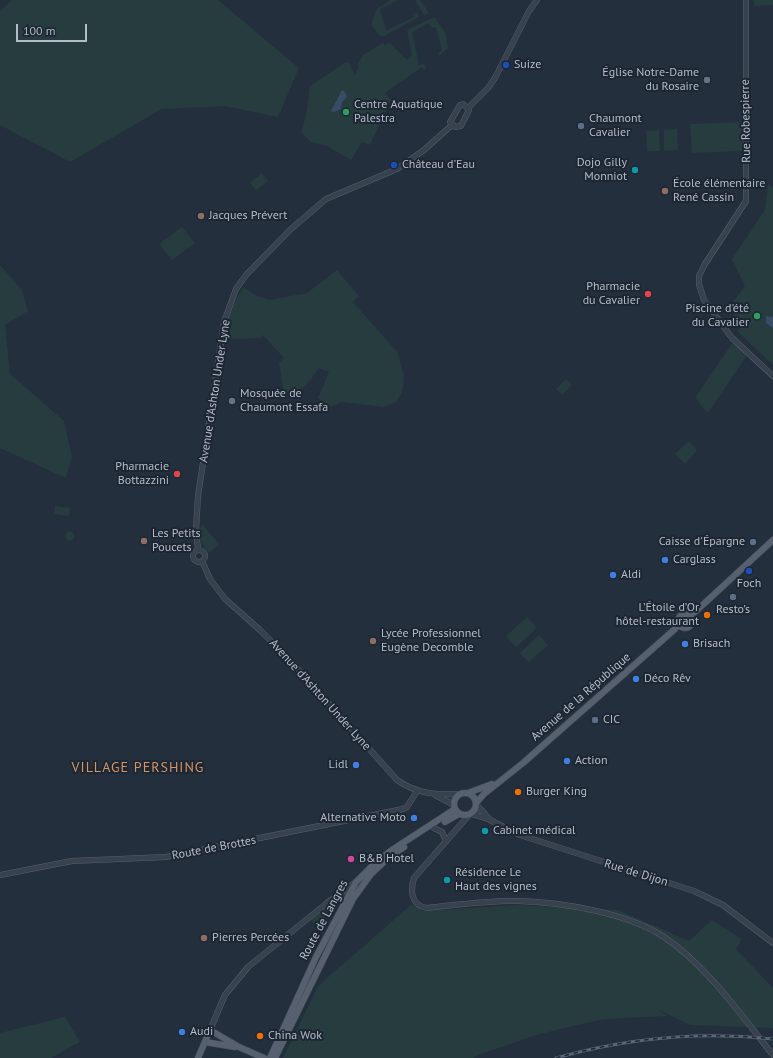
<!DOCTYPE html>
<html>
<head>
<meta charset="utf-8">
<style>
  body { margin:0 }
  #map { position:relative; width:773px; height:1058px; overflow:hidden; background:#242f3e; font-family:"PT Sans",sans-serif }
  canvas { display:block }
  .scale { position:absolute; left:16px; top:24px; width:71px; height:18px; box-sizing:border-box; border:2px solid #b4bcc9; border-top:0; padding-left:5px; font-size:12px; line-height:14px; white-space:nowrap; color:#b4bcc9; -webkit-text-stroke:3px #1d2633; paint-order:stroke }
</style>
</head>
<body>
<div id="map">
<canvas width="773" height="1058"></canvas>
<div class="scale">100 m</div>
</div>
<script>
const ctx = document.querySelector('canvas').getContext('2d');
ctx.lineJoin = 'round';
function paint(path, color) { ctx.fillStyle = color; ctx.fill(path, 'evenodd'); }
function stroke(path, color, width, dash) { ctx.strokeStyle = color; ctx.lineWidth = width; ctx.lineCap = dash ? 'butt' : 'round'; ctx.setLineDash(dash || []); ctx.stroke(path); }
function drawText(font, color, halo, rows, align = 'center') {
  ctx.font = font + ' "PT Sans",sans-serif'; ctx.lineWidth = 4; ctx.setLineDash([]); ctx.textBaseline = 'middle'; ctx.strokeStyle = halo; ctx.fillStyle = color; for (const [text, x, y, turn = 0] of rows) {
    ctx.save(); ctx.translate(x, y); ctx.rotate((+turn || 0) * Math.PI / 180); ctx.textAlign = isNaN(turn) ? turn : align; if (halo) ctx.strokeText(text, 0, 0); ctx.fillText(text, 0, 0); ctx.restore();
  }
}
const green = new Path2D(`
  M12,0h206l81,68 -21,49 -53,-11 -63,3 -92,53 -70,-37v-114z
  M391,0h7l-18,9 6,22 28,-14 -1,-3 4,-2 2,5 -35,19h-4l-9,-12 6,-15z
  M415,0h5l9,13 -5,2z
  M754,0h19v5l-19,1z
  M434,17l11,15 3,16 -9,8 -1,-3 4,-3 -6,-23 -4,1 -3,-5 -17,9 7,33 5,-1 2,4 -2,2 -2,-3 -37,26 6,7 -1,2 -20,43 -8,-3 -11,18 -26,-15 -14,-3 -10,-10 5,-16 4,-30 36,-24 3,1 6,12 4,-9 -1,-2 5,-9 20,-12 2,2 5,-2 17,17 5,-5 -5,-25z
  M743,122l-1,29 -50,2 -2,-29z
  M677,129l1,21 -14,1v-21z
  M659,130l1,21h-13l-1,-20z
  M262,173l6,8 -12,9 -6,-7z
  M768,184l5,4v177l-36,-34 5,-4 -13,-20 16,-21 -13,-27 33,-49z
  M182,227l13,16 -23,17 -13,-16z
  M0,265l22,25 6,21 -23,14 5,49 54,47 8,36 -6,21 -66,-30z
  M337,270l22,26 -6,6 45,51 6,25 -2,14 -6,10 -12,5 -43,-5 -10,5 -13,-9 11,-26 -10,-4c-13,18 -13,21 -35,25l-5,-30 5,-5 -21,-23 -3,3 -31,1 -4,-2 5,-26 13,-24 14,9 12,4 38,-7z
  M733,342l14,13 -39,58 -13,-15z
  M566,379l6,6 -10,10 -6,-6z
  M689,441l8,9 -12,14 -10,-10z
  M55,506l15,2 -1,8 -15,-2z
  M202,524l17,20 -10,9c-7,-8 -13,-19 -7,-29z
  M65.5 536a4.5 4.5 0 1 1 9 0a4.5 4.5 0 1 1-9 0Z
  M527,617l10,11 -21,19 -10,-11z
  M539,635l9,10 -19,17 -9,-9z
  M349,890l-17,23 -18,11 -3,-4 30,-27z
  M412,904l10,7 96,-6 100,5 71,31 23,-21 30,19 -6,10 37,39v40l-83,-3 -33,-16 11,7 -65,3 -67,16 -55,19 -8,4h-190l35,-72z
  M65,1017l15,25 -29,16h-51v-25z`);
const water = new Path2D(`
  M342,90l3,2 2,5 -5,5 -1,7 -7,3 -3,-1z
  M766,316l7,1v11l-7,-5z`);
const minor = new Path2D(`
  M746,0v201l-41,63 -6,12v8l5,16 28,38 41,38
  M463,104l6,6 -8,16 -6,1 -5,-5 10,-17z
  M468,108l20,-20 7,-10 34,-67 8,-11
  M198,549l-2,-20 2,-33 26,-174 12,-33 10,-14 45,-46 35,-30 71,-30 27,-19 28,-25
  M193 556a6 6 0 1 1 12 0a6 6 0 1 1-12 0Z
  M202,561l8,18 15,20 35,31 30,30 107,120c20,14 39,15 63,14
  M435,795l19,10
  M477,805l13,15 30,15 174,56 29,14 50,38
  M472,814l17,5
  M469,815l-55,63c-4,12 -3,28 13,30 30,-3 61,-8 91,-7 43,1 110,12 146,36 42,28 78,79 109,118
  M434,828l8,4 4,9
  M0,875l72,-14 94,-4 237,-48 4,-2 10,-16
  M210,1030l15,-35 23,-28 79,-64 29,-21`);
const major = new Path2D(`
  M678 621a7 7 0 1 1 14 0a7 7 0 1 1-14 0Z
  M688,615l7,-3 78,-72
  M454 804a11 11 0 1 1 22 0a11 11 0 1 1-22 0Z
  M468,793l24,-9
  M476,803l8,-9 39,-31 152,-134 3,-5
  M445,822l14,-8
  M205,1042l30,5
  M198,1058l12,-28 29,17 25,11
  M270,1058l46,-101 40,-75 20,-20 16,-12 63,-41
  M275,1058l78,-159 18,-25 15,-14 18,-13`);
const rail = new Path2D(`
  M556,1058c71,-20 144,-27 217,-19`);
const markers = [
  [506,65,4,"#1a4fb4"],
  [707,80,4,"#6b7280"],
  [346,112,4,"#2e9e5b"],
  [581,126,4,"#5c6f8a"],
  [394,165,4,"#1a4fb4"],
  [635,170,4,"#0f9aa8"],
  [665,191,4,"#8d6e63"],
  [201,216,4,"#8d6e63"],
  [648,294,4,"#e0444e"],
  [757,316,4,"#2e9e5b"],
  [232,401,4,"#6b7280"],
  [177,474,4,"#e0444e"],
  [144,541,4,"#8d6e63"],
  [753,542,4,"#5c6f8a"],
  [665,560,4,"#3f7fe0"],
  [749,571,4,"#1a4fb4"],
  [613,575,4,"#3f7fe0"],
  [733,597,4,"#5c6f8a"],
  [707,615,4,"#e8710a"],
  [373,641,4,"#8d6e63"],
  [685,644,4,"#3f7fe0"],
  [636,679,4,"#3f7fe0"],
  [595,720,4,"#5c6f8a"],
  [567,761,4,"#3f7fe0"],
  [356,765,4,"#3f7fe0"],
  [518,792,4,"#e8710a"],
  [414,818,4,"#3f7fe0"],
  [485,831,4,"#0f9aa8"],
  [351,859,4,"#d1479c"],
  [447,880,4,"#0f9aa8"],
  [204,938,4,"#8d6e63"],
  [182,1032,4,"#3f7fe0"],
  [260,1036,4,"#e8710a"]
];
const poiNames = [
  ["Suize",514,65],
  ["Église Notre-Dame",699,73,"right"],
  ["du Rosaire",699,87,"right"],
  ["Centre Aquatique",354,105],
  ["Palestra",354,119],
  ["Chaumont",589,119],
  ["Cavalier",589,133],
  ["Dojo Gilly",627,163,"right"],
  ["Monniot",627,177,"right"],
  ["Château d'Eau",402,165],
  ["École élémentaire",673,184],
  ["René Cassin",673,198],
  ["Jacques Prévert",209,216],
  ["Pharmacie",640,287,"right"],
  ["du Cavalier",640,301,"right"],
  ["Piscine d'été",749,309,"right"],
  ["du Cavalier",749,323,"right"],
  ["Mosquée de",240,394],
  ["Chaumont Essafa",240,408],
  ["Pharmacie",169,467,"right"],
  ["Bottazzini",169,481,"right"],
  ["Les Petits",152,534],
  ["Poucets",152,548],
  ["Caisse d'Épargne",745,542,"right"],
  ["Carglass",673,560],
  ["Aldi",621,575],
  ["Foch",749,584,"center"],
  ["L’Étoile d’Or",699,608,"right"],
  ["hôtel-restaurant",699,622,"right"],
  ["Resto’s",733,610,"center"],
  ["Lycée Professionnel",381,634],
  ["Eugène Decomble",381,648],
  ["Brisach",693,644],
  ["Déco Rêv",644,679],
  ["CIC",603,720],
  ["Action",575,761],
  ["Lidl",348,765,"right"],
  ["Burger King",526,792],
  ["Alternative Moto",406,818,"right"],
  ["Cabinet médical",493,831],
  ["B&B Hotel",359,859],
  ["Résidence Le",455,873],
  ["Haut des vignes",455,887],
  ["Pierres Percées",212,938],
  ["Audi",190,1032],
  ["China Wok",268,1036]
];
const streetNames = [
  ["Rue Robespierre",746,121,-91],
  ["Avenue d'Ashton Under Lyne",215,391,-81],
  ["Avenue d'Ashton Under Lyne",320,695,48],
  ["Avenue de la République",581,697,-41],
  ["Route de Brottes",214,848,-11],
  ["Rue de Dijon",636,873,17],
  ["Route de Langres",324,920,-62]
];
const quarterNames = [
  ["VILLAGE PERSHING",138,768]
];
paint(green, '#263c3f');
paint(water, '#394c67');
stroke(minor, '#565f6c', 6);
stroke(major, '#414a57', 7);
stroke(minor, '#38414e', 5);
stroke(major, '#56606e', 6);
stroke(rail, '#5a6575', 3);
stroke(rail, '#1d2633', 1.5, [4.5]);
for (const [x, y, r, color] of markers) { const dot = new Path2D(); dot.arc(x, y, r, 0, 2 * Math.PI); ctx.fillStyle = color; ctx.fill(dot); stroke(dot, '#1d2633', 1.5); }
drawText('12px', '#b4bcc9', '#1d2633', poiNames, 'left');
drawText('12px', '#b4bcc9', '#1d2633', streetNames);
ctx.letterSpacing = '1px';
drawText('14px', '#d59563', '#1d2633', quarterNames);
ctx.letterSpacing = '0px';
</script>
</body>
</html>
